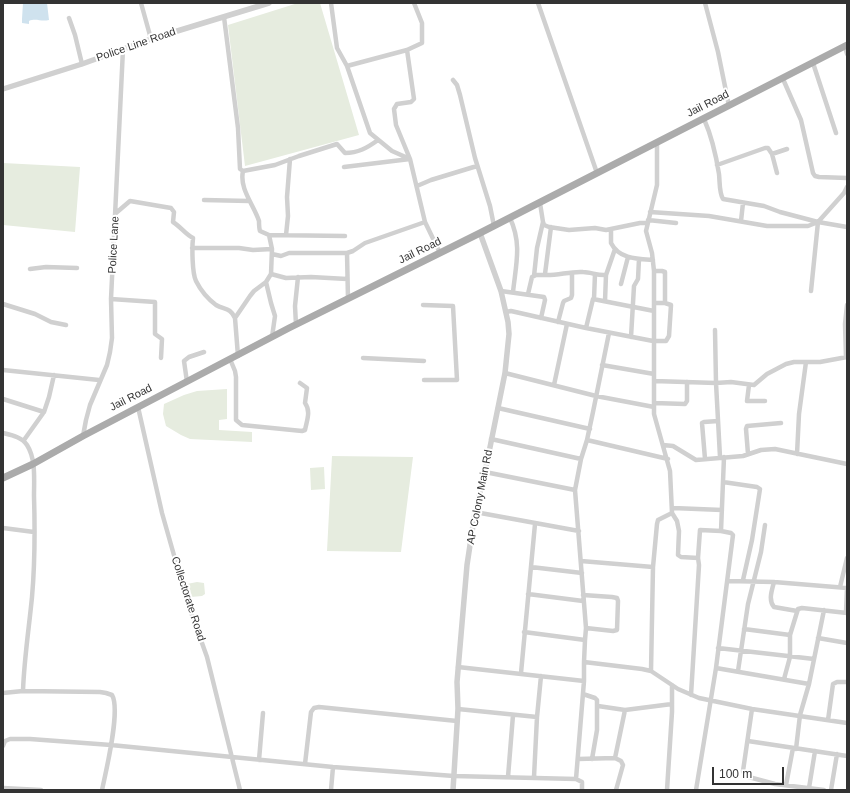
<!DOCTYPE html>
<html>
<head>
<meta charset="utf-8">
<style>
  body { margin:0 }
  #map { position:relative; width:850px; height:793px; overflow:hidden; background:#fff; font-family:Arial,sans-serif }
  canvas { display:block }
  .frame { position:absolute; inset:0; border:4px solid #333; pointer-events:none }
  .scale { position:absolute; left:712px; top:767px; width:72px; height:18px; box-sizing:border-box; border:2px solid #333; border-top:0; padding-left:5px; font-size:12px; line-height:14px; white-space:nowrap; color:#333; -webkit-text-stroke:3px #fff; paint-order:stroke }
</style>
</head>
<body>
<div id="map">
<canvas width="850" height="793"></canvas>
<div class="frame"></div>
<div class="scale">100 m</div>
</div>
<script>
const ctx = document.querySelector('canvas').getContext('2d');
ctx.lineJoin = 'round';
function paint(path, color) { ctx.fillStyle = color; ctx.fill(path, 'evenodd'); }
function stroke(path, color, width, dash) { ctx.strokeStyle = color; ctx.lineWidth = width; ctx.lineCap = dash ? 'butt' : 'round'; ctx.setLineDash(dash || []); ctx.stroke(path); }
function drawText(font, color, halo, rows, align = 'center') {
  ctx.font = font + ' Arial,sans-serif'; ctx.lineWidth = 4; ctx.setLineDash([]); ctx.textBaseline = 'middle'; ctx.strokeStyle = halo; ctx.fillStyle = color; for (const [text, x, y, turn = 0] of rows) {
    ctx.save(); ctx.translate(x, y); ctx.rotate((+turn || 0) * Math.PI / 180); ctx.textAlign = isNaN(turn) ? turn : align; if (halo) ctx.strokeText(text, 0, 0); ctx.fillText(text, 0, 0); ctx.restore();
  }
}
const green = new Path2D(`
  M298,3h22l39,132 -114,31 -17,-141z
  M3,163l77,4 -5,65 -72,-7z
  M227,389v30l-8,1v10l33,2v10l-62,-3 -9,-4 -15,-9 -3,-12 1,-10 20,-9 13,-4z
  M332,456l81,1 -12,95 -74,-1z
  M324,467l1,22 -14,1 -1,-22z
  M197,582l7,1 1,11 -3,2 -11,1 -4,-13z`);
const water = new Path2D(`
  M23,3h24l2,17c-8,2 -13,-2 -20,1v3l-7,-1v-4z`);
const minor = new Path2D(`
  M141,3l10,36
  M331,3l6,45 10,18 23,67 22,18 18,8 15,63 15,31
  M538,3l59,170
  M705,3l13,49 11,54
  M224,17l14,111 2,41 3,2c-4,18 11,34 16,50 0,3 0,7 1,10l9,4 3,14 -1,25 -5,8 -12,9 -4,5 -15,22
  M69,18l6,17 7,29
  M845,46l2,8
  M813,63l23,70
  M347,66l60,-16 15,-7v-20l-8,-20
  M783,79l18,41 12,53 2,3 4,1 28,1
  M453,80l4,5 3,10 15,63 15,48 4,20
  M704,119c8,18 12,36 15,55 1,9 0,18 4,25l41,7 16,6 38,10 29,5
  M772,154l15,-5
  M717,165l48,-17h3l4,6 5,19
  M344,167l66,-8 -14,-34 -2,-16 3,-5 14,-2 3,-3 -7,-49
  M243,171l32,-6 24,-9 38,-12 8,9c13,0 22,-5 33,-13
  M417,186l14,-6 46,-14
  M204,200l45,1
  M540,203l3,19 1,3 5,2 20,3 26,-2 11,2 34,-7h7
  M650,212l59,4 58,10h41l10,-4 26,-29 3,-6
  M116,213l14,-12 41,7 3,4 -1,10c8,5 12,12 20,16 -1,9 -1,35 3,43 4,8 12,18 20,24 8,5 14,2 19,13l3,38
  M510,218c12,26 6,46 3,74
  M648,220l28,3
  M741,221l2,-18
  M611,230v13c8,16 26,16 42,17
  M269,235l76,1
  M286,235l2,-19 -1,-19 3,-38
  M192,248h47l14,2 19,-1
  M347,253l1,46
  M272,254l9,2 8,-3h58l6,-2 12,-8 60,-21
  M30,269l16,-2 31,1
  M654,271h8l3,1v31
  M271,274l15,4 25,-1 36,2
  M544,275c13,1 26,-4 39,-3 8,0 15,4 23,3l9,-26
  M534,276l3,-28 6,-26
  M266,282l5,21 4,13 -3,21
  M621,284l7,-27
  M501,291l43,6 1,3 -4,18
  M811,291l7,-69
  M528,294l4,-17 4,-2h8l1,-1 6,-47
  M111,299l44,3v32l7,5 -1,19
  M594,299l1,-25
  M605,301l1,-26
  M3,304l32,10 16,8 15,3
  M423,305l30,1 4,74h-33
  M506,312l5,-1 75,17 67,13h13l3,-5 2,-31 -6,-2h-11
  M558,322l5,-19 1,-2 7,-3 1,-3v-22
  M296,325l-1,-19 3,-29
  M586,328l7,-29 61,12
  M715,330l1,53 4,74
  M631,337l3,-51 4,-7 1,-20
  M846,357l-1,-33 2,-19
  M363,358l61,3
  M230,359l5,12 1,6v43l6,5 60,6 3,-1c2,-10 6,-19 0,-27l2,-15 -7,-5
  M602,365l52,9v40l16,57 2,42 5,8 2,10 -1,24 3,2 17,1 1,7 -8,130
  M3,370l96,10
  M505,373l91,23 58,11
  M654,374v-103l-2,-18 -6,-22 11,-46v-42
  M654,381l62,2 15,-1 23,3 13,-11 19,-10 8,-2h26l27,-5
  M187,382l-3,-21 5,-4 15,-5
  M554,385l13,-61
  M749,385l-2,16h18
  M3,399l41,13
  M654,403l31,1 2,-3v-19
  M138,407l24,106 25,88 20,56 33,133
  M498,408l92,21
  M3,433c8,2 19,4 24,12 9,14 7,34 7,51 1,33 1,67 -2,101 -3,31 -8,63 -9,94l-20,2
  M83,436l3,-16 4,-15 17,-40 3,-13 2,-14 -1,-39 12,-250
  M491,439l90,20
  M24,440l20,-28 5,-15 5,-22
  M587,440l81,19
  M663,445l10,1 23,14 47,-4 18,-6 14,-1 72,15
  M748,454l-2,-25 1,-3 34,-3
  M797,454l2,-40 7,-52
  M705,459l-3,-36 2,-1 14,-1
  M485,472l90,18
  M723,482l34,5 3,2 -8,51 -9,40
  M673,508l49,2
  M475,512l104,19
  M3,528l31,4
  M698,558l2,-28 21,1 3,-74
  M581,561l72,6
  M531,567l51,6
  M728,581l46,1 73,6
  M774,582c-2,8 -6,18 0,25l23,4
  M840,587l7,-29
  M528,594l55,7
  M583,595l29,2 5,1 1,3 -1,29 -4,1 -27,-3
  M846,612l1,-24
  M744,629l46,6
  M524,632l61,8 -1,22
  M818,638l29,5
  M585,640l1,-12 -11,-138 6,-31 6,-19 6,-28 16,-79
  M718,648l96,11
  M458,667l126,14v-19l58,7 9,2 27,18 21,9 53,11 95,14
  M716,668l93,16
  M651,671l2,-104 4,-43 1,-4 14,-7
  M738,671l10,-67 13,-52 4,-27
  M521,673l14,-149
  M784,679l6,-22v-22l8,-26 4,-1 45,5
  M23,691l77,1 6,1 6,2c9,15 -6,76 -10,95
  M583,694l12,4 2,2v30l-5,29
  M598,706l27,4 47,-6
  M458,709l79,8
  M752,709l-9,62 2,5 30,8 49,6
  M828,720l5,-36 4,-2h10
  M748,741l99,15
  M3,746l2,-5 5,-2h20l81,6 222,22 121,9 122,3 6,3v8
  M796,749l4,-34 9,-31 15,-74
  M578,759l37,-1
  M259,760l4,-47
  M305,764l6,-52 3,-4 5,-1 138,14
  M508,777l5,-62
  M534,777l3,-60 4,-41
  M576,779l8,-98
  M786,785l7,-37
  M3,788l38,2
  M809,788l6,-37
  M331,790l2,-23
  M616,790l7,-25 -2,-4 -6,-3 10,-48
  M667,790l5,-78v-27
  M696,790l20,-122 17,-133 -2,-2 -10,-2
  M831,790l6,-36`);
const tertiary = new Path2D(`
  M3,89l79,-25 69,-25 118,-36
  M453,790l5,-81 -1,-27 10,-117 8,-53 10,-40 20,-99 4,-39 -1,-12 -7,-31 -21,-58`);
const primary = new Path2D(`
  M3,478l30,-14 50,-28 206,-108 191,-95 367,-188`);
const streetNames = [
  ["Police Line Road",136,45,-19],
  ["Jail Road",708,104,-27],
  ["Police Lane",114,245,-87],
  ["Jail Road",420,251,-26],
  ["Jail Road",131,398,-27],
  ["AP Colony Main Rd",480,497,-79],
  ["Collectorate Road",188,599,72]
];
paint(green, '#e6ecdf');
paint(water, '#cfe2ee');
stroke(minor, '#d0d0d0', 4.5);
stroke(tertiary, '#d0d0d0', 5.5);
stroke(primary, '#ababab', 7);
drawText('11px', '#333', '#fff', streetNames);
</script>
</body>
</html>
